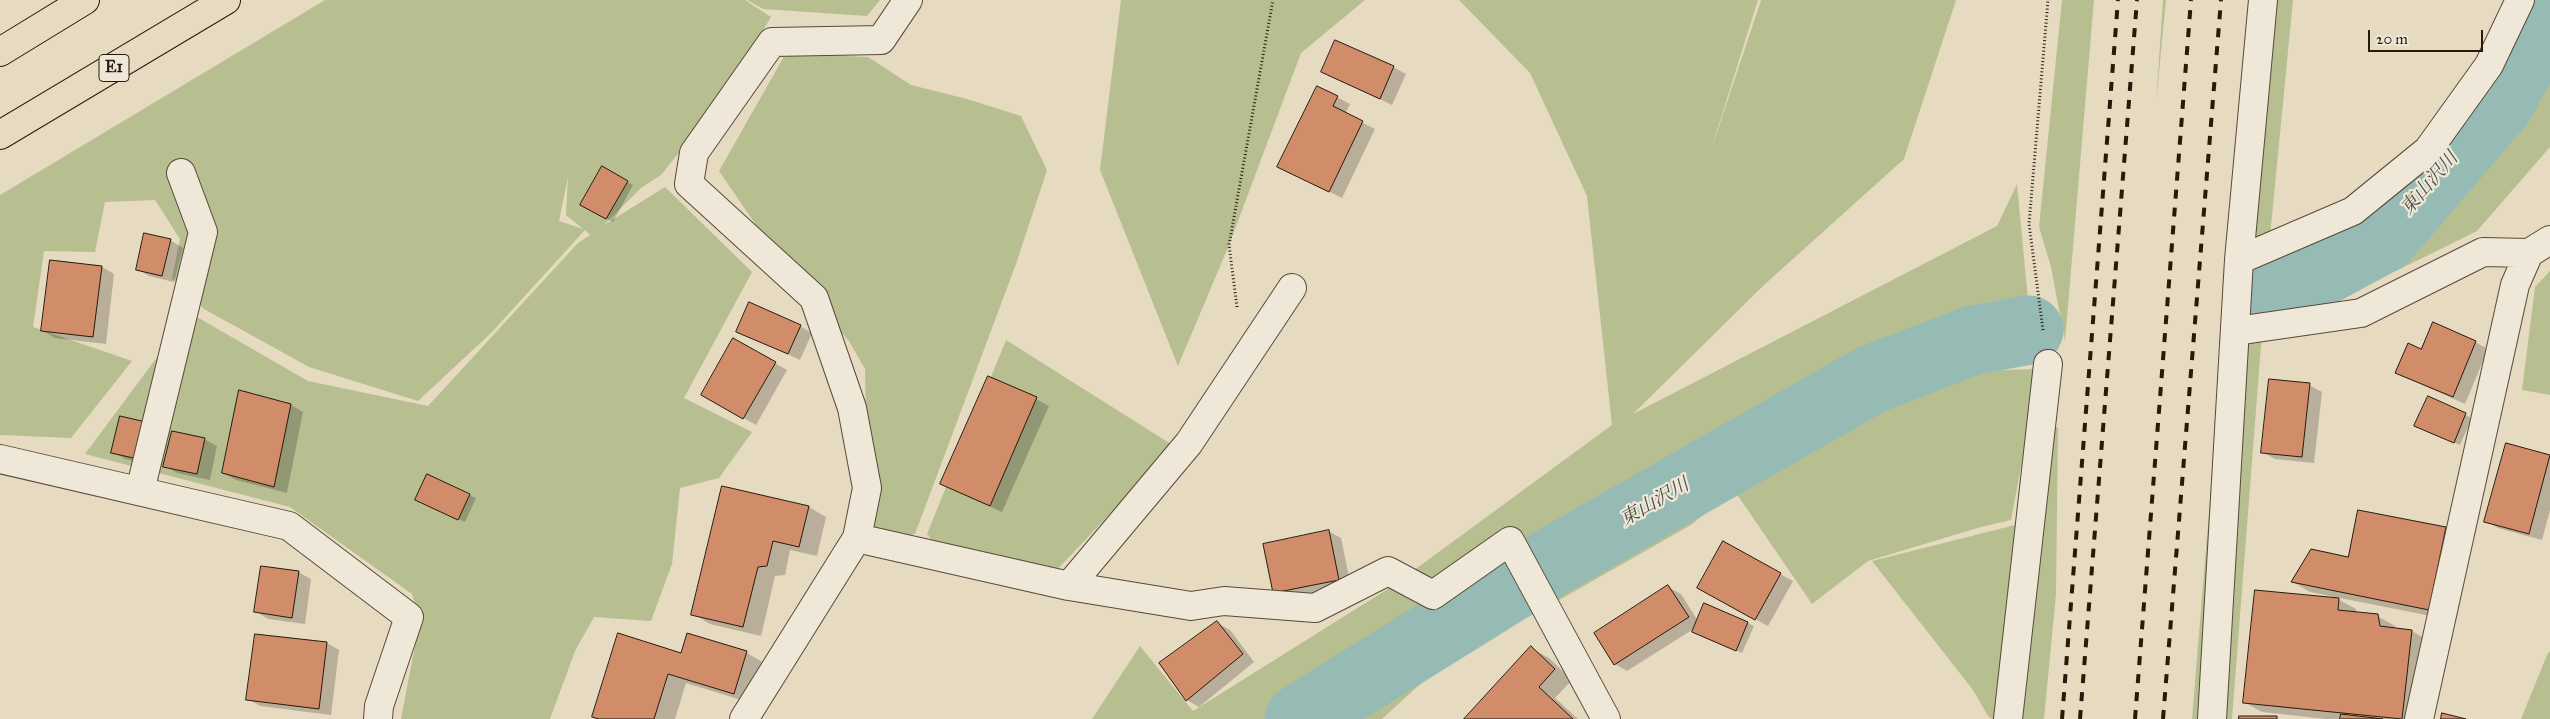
<!DOCTYPE html>
<html>
<head>
<meta charset="utf-8">
<style>
  body { margin:0 }
  #map { position:relative; width:2550px; height:719px; overflow:hidden; background:#e6dac1; font-family:"IM FELL Great Primer",serif }
  canvas { display:block }
  .scale { position:absolute; left:2368px; top:30px; width:115px; height:22px; box-sizing:border-box; border:2px solid #271a0d; border-top:0; padding-left:6px; font-size:15px; line-height:18px; white-space:nowrap; color:#271a0d; -webkit-text-stroke:4px #efe7d7; paint-order:stroke }
</style>
</head>
<body>
<div id="map">
<canvas width="2550" height="719"></canvas>
<div class="scale">20 m</div>
</div>
<script>
const ctx = document.querySelector('canvas').getContext('2d');
ctx.lineJoin = 'round';
function paint(path, color) { ctx.fillStyle = color; ctx.fill(path, 'evenodd'); }
function stroke(path, color, width, dash) { ctx.strokeStyle = color; ctx.lineWidth = width; ctx.lineCap = dash ? 'butt' : 'round'; ctx.setLineDash(dash || []); ctx.stroke(path); }
function drawText(font, color, halo, rows, align = 'center') {
  ctx.font = font + ' "IM FELL Great Primer","Noto Serif JP",serif'; ctx.lineWidth = 4.5; ctx.setLineDash([]); ctx.textBaseline = 'middle'; ctx.strokeStyle = halo; ctx.fillStyle = color; for (const [text, x, y, turn = 0] of rows) {
    ctx.save(); ctx.translate(x, y); ctx.rotate((+turn || 0) * Math.PI / 180); ctx.textAlign = isNaN(turn) ? turn : align; if (halo) ctx.strokeText(text, 0, 0); ctx.fillText(text, 0, 0); ctx.restore();
  }
}
const green = new Path2D(`
  M325,0h420l26,17 -49,82 -61,76 -20,13 -37,37 61,-38 87,85 -68,126 68,34 -33,46 -39,10 -8,76 -21,57 -57,-4 -19,34 -25,68h-149l19,-99 -8,-26 -122,-87 -205,-53 105,-141 118,68 120,25 150,-163 12,-8 -5,-5 -94,103 -73,68 -109,-34 -105,-58 -32,-31 8,-39 -25,-39 -50,2 -10,50 -51,-1 -11,76 99,34 -61,77 -71,-3v-240zM568,177l-2,38 17,14 -24,-8z
  M747,0h133l-13,16 -104,-7z
  M1121,0h244l-64,53 -72,192 -51,121 -78,-196z
  M1459,0h299l-49,156 52,-156h195l-52,159 -140,126 -131,129 364,-188 20,-42 17,179 -38,7 43,-1 -28,151 -30,7 -113,34 -56,43 -78,-114 -43,35 -153,87 -87,44 -69,63h-290l48,-73 53,65 198,-124 221,-162 -25,-229 -57,-123zM1925,382l-47,12 -46,25 37,-28z
  M2062,0h32l-29,341 -14,-74 -12,-40z
  M2163,0h3l-10,103z
  M2251,0h42l-25,257 160,-107 93,-150h29v147l-73,84 -81,40 -132,36 -32,412h-40z
  M786,53l82,4 43,28 56,14 54,17 26,54 -31,94 -101,270 -47,7 -3,-172 -16,-28 -56,-62 -74,-108z
  M2550,271v124l-28,-5 13,-103z
  M1006,340l168,106 -121,128 -108,-16 -18,-24z
  M2058,427l-2,167 -12,125h-32l34,-290z
  M2019,524l-17,195h-10l-4,-3 -15,-26 -101,-129z
  M2550,651v68h-29l26,-64z`);
const shadow = new Path2D(`
  M1393,67l13,7 -14,31 -70,-34z
  M1317,87l33,17 -5,10 30,15 -33,69 -63,-31z
  M603,168l30,17 -20,37 -31,-17z
  M170,240l13,8 -9,34 -25,-6 -12,-7z
  M102,267l12,7 -8,70 -51,-6 -12,-7z
  M800,326l12,7 -12,27 -62,-29z
  M733,340l54,30 -31,55 -53,-30z
  M2475,342l13,7 -23,55 -69,-31 26,-23z
  M2309,385l13,7 -8,71 -39,-4 -13,-7z
  M2428,398l44,20 -12,27 -38,-16z
  M1036,399l13,7 -47,106 -61,-28z
  M291,405l12,7 -16,81 -51,-13 -13,-7z
  M121,418l29,47 -25,-6 -12,-7z
  M204,439l13,7 -7,34 -33,-7 -12,-7z
  M2507,444l43,12v54l-8,30 -44,-12 -12,-7z
  M428,476l48,22 -11,24 -42,-19z
  M809,507l17,10 -9,39 -27,-6 -5,25 -10,1 -14,60 -51,-12 -17,-10z
  M2445,528l18,10 -17,81 -136,-27 -17,-10 56,-24z
  M1328,531l13,7 10,49 -64,13 -12,-7z
  M1723,543l70,38 -25,45 -69,-38z
  M298,572l13,7 -6,45 -37,-5 -13,-8z
  M1668,587l13,7 17,27 7,-17 49,22 -12,27 -43,-18 -4,-7 -68,43 -12,-7z
  M2336,598l20,11v4l21,3 18,10 1,3 16,2 17,10 -8,78h-95l-64,-7 -18,-10z
  M1217,623l13,7 24,32 -55,45 -12,-7z
  M688,634l59,19 17,10 -13,40 -65,-20 -11,36h-76l-5,-3 88,-62z
  M327,643l12,7 -8,65 -71,-9 -12,-7z
  M1531,648l18,10 23,22 -17,18 23,21h-112z`);
const river = new Path2D(`
  M2257,299l53,-21 74,-40 115,-134 51,-92
  M1299,719l249,-155 324,-185 102,-39 55,-10`);
const building = new Path2D(`
  M1335,40l59,26 -14,33 -59,-27z
  M1317,86l21,10 -5,10 30,15 -34,71 -52,-25z
  M602,166l26,15 -22,38 -26,-14z
  M144,233l27,6 -9,37 -26,-6z
  M50,260l52,6 -9,71 -52,-6z
  M749,302l52,23 -13,29 -52,-22z
  M2433,322l43,19 -23,56 -58,-24 13,-30 13,6z
  M733,338l43,24 -33,57 -42,-24z
  M988,376l49,21 -47,109 -50,-22z
  M2269,379l41,4 -8,74 -41,-4z
  M239,390l52,14 -17,83 -52,-14z
  M2428,396l38,17 -12,30 -40,-17z
  M120,416l26,6 -8,37 -27,-6z
  M172,431l33,7 -8,36 -34,-7z
  M2506,443l44,12 -21,79 -45,-12z
  M427,474l43,20 -12,26 -43,-20z
  M722,486l87,20 -10,41 -26,-6 -6,25 -9,1 -15,60 -52,-12z
  M2358,510l88,17 -17,83 -138,-28 20,-33 37,8z
  M1329,530l10,50 -66,13 -10,-49z
  M1723,541l58,32 -26,47 -58,-32z
  M261,566l38,5 -7,47 -38,-6z
  M1668,585l21,32 -75,48 -20,-32z
  M2255,590l84,8 -1,12 40,4 2,12 32,4 -10,89 -159,-16z
  M1704,603l44,19 -12,29 -44,-19z
  M1217,621l26,33 -57,47 -27,-38z
  M618,633l63,20 6,-20 60,18 -13,43 -66,-20 -14,45h-55l-7,-2z
  M255,634l72,8 -8,67 -73,-9z
  M1531,646l24,23 -16,18 34,32h-109z
  M2442,713l24,6h-25z
  M2341,714l42,5h-43z
  M2239,716h38v3h-38z`);
const path = new Path2D(`
  M1237,307l-8,-62 44,-245
  M2043,330l-14,-106 19,-224`);
const minor = new Path2D(`
  M2239,260l114,-49 75,-61 61,-85 31,-65
  M2236,331l125,-18 122,-61 46,1
  M0,459l289,67 120,91 -30,89 -1,13
  M140,491l63,-259 -22,-59
  M857,538l212,48 122,20 33,-5 91,7 73,-37 45,24 77,-54 96,178
  M1069,586l120,-143 103,-155
  M744,719l113,-181 10,-50 -15,-80 -38,-110 -125,-114 5,-31 78,-111 109,-2 27,-40
  M2008,719l40,-355
  M2212,719l27,-459 24,-260
  M2419,719l96,-434 14,-32 21,-13`);
const highway = new Path2D(`
  M0,52l85,-52
  M0,135l226,-135`);
const rail = new Path2D(`
  M2062,719l56,-719
  M2080,719l57,-719
  M2135,719l56,-719
  M2163,719l58,-719`);
const shields = [
  [114,68,30]
];
const shieldNames = [
  ["E1",114,68]
];
const waterNames = [
  ["東山沢川",2430,184,-49],
  ["東山沢川",1655,503,-30]
];
paint(green, '#b7bf91');
paint(shadow, '#0003');
stroke(river, '#96bab4', 69);
paint(building, '#d18c69');
stroke(building, '#271a0d', 1);
stroke(minor, '#574a3a', 30);
stroke(highway, '#271a0d', 30);
stroke(path, '#271a0d', 3, [1, 2.5]);
stroke(minor, '#efe7d7', 28);
stroke(highway, '#e6dac1', 28);
stroke(rail, '#271a0d', 4, [9, 9]);
for (const [x, y, w] of shields) { const box = new Path2D(); box.roundRect(x - w / 2, y - 13.5, w, 27, 4); ctx.fillStyle = '#efe7d7'; ctx.fill(box); stroke(box, '#271a0d', 1); }
drawText('bold 16px', '#271a0d', null, shieldNames);
drawText('italic 19px', '#4e5247', '#efe7d7', waterNames);
</script>
</body>
</html>
